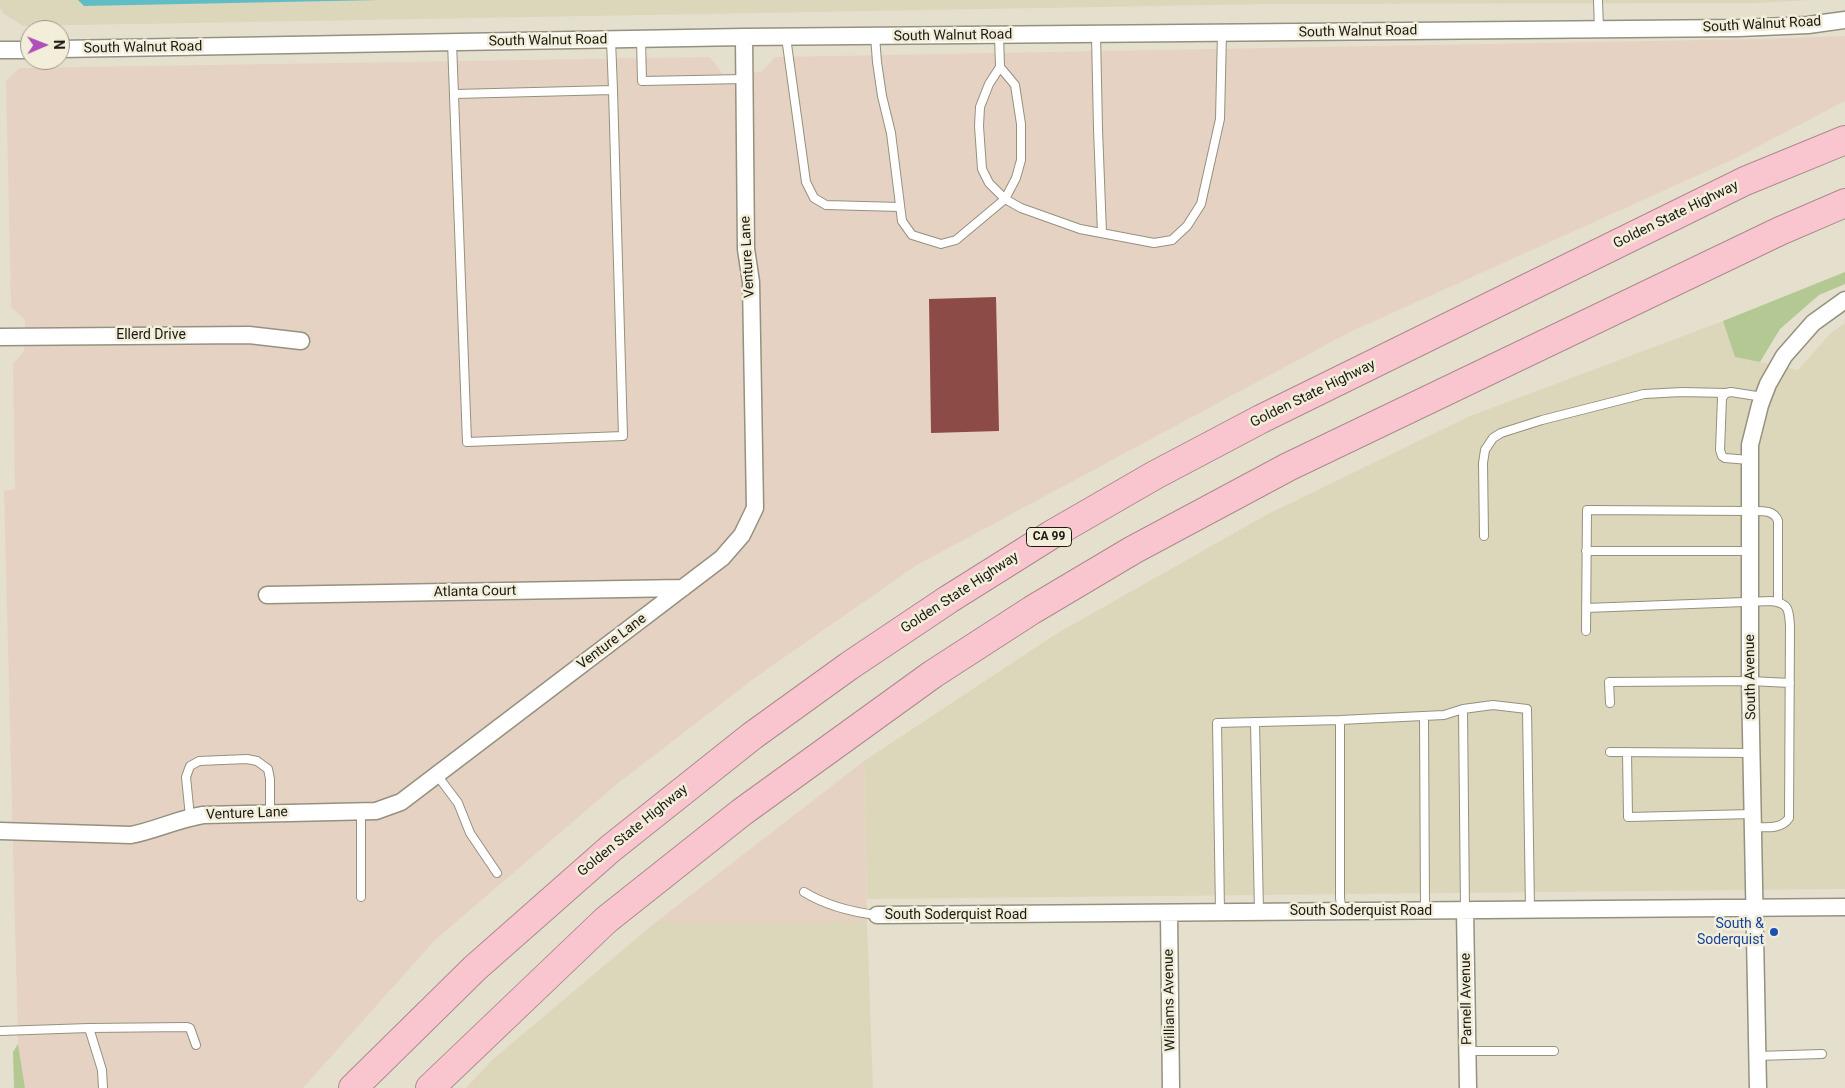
<!DOCTYPE html>
<html>
<head>
<meta charset="utf-8">
<style>
  body { margin:0 }
  #map { position:relative; width:1845px; height:1088px; overflow:hidden; background:#e5e0cd; font-family:Roboto,sans-serif }
  canvas { display:block }
  .north { position:absolute; left:20px; top:20px; width:50px; height:50px; box-sizing:border-box; background:#f2eeda; border:1px solid #9c998a; border-radius:50%; rotate:89deg; font-size:14px; font-weight:700; line-height:20px; text-align:center; color:#1c1a13 }
  .north::after { content:''; display:block; margin:auto; width:18px; height:22px; background:#b050b8; clip-path:polygon(50% 0,100% 100%,50% 72%,0 100%) }
</style>
</head>
<body>
<div id="map">
<canvas width="1845" height="1088"></canvas>
<div class="north">N</div>
</div>
<script>
const ctx = document.querySelector('canvas').getContext('2d');
ctx.lineJoin = 'round';
function paint(path, color) { ctx.fillStyle = color; ctx.fill(path, 'evenodd'); }
function stroke(path, color, width, dash) { ctx.strokeStyle = color; ctx.lineWidth = width; ctx.lineCap = dash ? 'butt' : 'round'; ctx.setLineDash(dash || []); ctx.stroke(path); }
function drawText(font, color, halo, rows, align = 'center') {
  ctx.font = font + ' Roboto,sans-serif'; ctx.lineWidth = 5; ctx.setLineDash([]); ctx.textBaseline = 'middle'; ctx.strokeStyle = halo; ctx.fillStyle = color; for (const [text, x, y, turn = 0] of rows) {
    ctx.save(); ctx.translate(x, y); ctx.rotate((+turn || 0) * Math.PI / 180); ctx.textAlign = isNaN(turn) ? turn : align; if (halo) ctx.strokeText(text, 0, 0); ctx.fillText(text, 0, 0); ctx.restore();
  }
}
const built = new Path2D(`
  M0,0h1812l-57,3 -486,1 -1246,22 -20,-13 -3,-5z
  M1723,321l13,36 62,13 33,-37 14,-10v566l-978,10 -3,-138 192,-127 210,-119 204,-99z
  M656,922h211l6,166h-407l26,-28z`);
const industrial = new Path2D(`
  M1845,36v65l-111,58 -384,173 -433,233 -161,112 -139,107 -183,157 -131,147h-278l-7,-44 -14,-553 11,-2 -2,-125 11,-13 1,-31 -14,-13 -5,-226 13,-13 691,-11 13,17 38,-2 14,-15 985,-18z
  M864,761l3,161h-211z`);
const green = new Path2D(`
  M1845,272v12l-26,11 -39,34 -20,33 -25,-5 -12,-36z
  M18,1044l7,44h-11l-1,-36z`);
const water = new Path2D(`
  M78,0h302l-296,6z`);
const building = new Path2D(`
  M996,297l3,134 -68,2 -2,-134z`);
const lane = new Path2D(`
  M1598,0l1,30
  M1096,34l2,95 4,104
  M999,35l1,32 -11,17 -9,23 -1,19 3,43 7,14 16,16 11,-21 5,-18v-36l-6,-39 -15,-18
  M875,36l2,26 5,34 9,37 11,88 10,14 29,9 15,-4 49,-41 16,9 59,21 74,14 18,-3 15,-14 14,-22 19,-85 2,-86
  M786,37l20,145 8,16 12,7 74,2
  M641,39l1,42 102,-2
  M452,42l15,400 156,-6 -10,-346
  M455,94l158,-4 -2,-50
  M1749,460l-24,-2 -3,-2 -2,-6 2,-52 4,-5 5,-1 32,5
  M1484,536l-1,-73 2,-13 8,-12 8,-5 41,-13 102,-26 38,-2 44,1
  M1586,551h164
  M1586,608l185,-7c18,2 18,9 19,25l-1,192c-8,12 -24,9 -36,9
  M1586,631l1,-121 162,1c11,0 25,-2 29,10v81
  M1610,703l-1,-21 141,-1 40,2
  M1424,716l1,195
  M1340,720v178l2,13
  M1255,722l4,190
  M1610,752l142,1
  M1627,752l1,65 125,-3
  M437,775l21,28 12,30 27,40
  M361,812v85
  M190,817l-4,-40 4,-11 9,-5 48,-2 10,2 11,8 2,10v35
  M804,892c23,14 47,20 73,23
  M1465,910l-2,-201 30,-4 34,4 3,201
  M1220,912l-3,-189 123,-3 104,-5 19,-6
  M89,1028l98,-1 3,1 6,17
  M0,1031l89,-3 13,42 1,18
  M1468,1051h86
  M1757,1056l65,-2`);
const street = new Path2D(`
  M60,49l684,-12 995,-9 69,-3 37,-5
  M0,50h30
  M0,337l249,-2 52,6
  M267,595l416,-7
  M0,831l131,4c25,-5 47,-16 72,-20l173,-4 25,-9 321,-244 20,-23 13,-27 -4,-226 -5,-33 -2,-212
  M1465,910l3,178
  M1169,913l2,175
  M877,915l968,-8
  M1758,1088l-8,-407v-236l10,-40 8,-21 16,-28 29,-33 32,-23`);
const highway = new Path2D(`
  M353,1088l122,-120 135,-119 142,-113 97,-70 100,-67 102,-64 104,-60 106,-56 484,-238 100,-41
  M430,1088l176,-168 136,-108 191,-138 99,-64 101,-60 155,-83 492,-236 65,-28`);
const markers = [
  [1774,932,5,"#1a4fb4"]
];
const shields = [
  [1049,537,45]
];
const shieldNames = [
  ["CA 99",1049,537]
];
const streetNames = [
  ["South Walnut Road",1762,25,-3],
  ["South Walnut Road",1358,32,-1],
  ["South Walnut Road",953,36,-1],
  ["South Walnut Road",548,41,-1],
  ["South Walnut Road",143,48,-1],
  ["Golden State Highway",1676,215,-26],
  ["Venture Lane",748,257,-93],
  ["Ellerd Drive",151,335],
  ["Golden State Highway",1313,394,-26],
  ["Atlanta Court",475,592,-1],
  ["Golden State Highway",960,593,-33],
  ["Venture Lane",612,642,-37],
  ["South Avenue",1751,677,-91],
  ["Venture Lane",247,814,-2],
  ["Golden State Highway",633,831,-39],
  ["South Soderquist Road",1361,911],
  ["South Soderquist Road",956,915],
  ["Parnell Avenue",1467,999,-91],
  ["Williams Avenue",1170,1000,-91]
];
const transitNames = [
  ["South &",1764,924],
  ["Soderquist",1764,940]
];
paint(built, '#dcd6bb');
paint(industrial, '#e6d2c3');
paint(green, '#b3c893');
paint(water, '#60bdc5');
paint(building, '#8c4b47');
stroke(lane, '#95917f', 10);
stroke(street, '#95917f', 19);
stroke(highway, '#ac8a8d', 30);
stroke(lane, '#fff', 8);
stroke(street, '#fff', 16);
stroke(highway, '#f9c6cf', 28);
for (const [x, y, r, color] of markers) { const dot = new Path2D(); dot.arc(x, y, r, 0, 2 * Math.PI); ctx.fillStyle = color; ctx.fill(dot); stroke(dot, '#f2eeda', 2); }
for (const [x, y, w] of shields) { const box = new Path2D(); box.roundRect(x - w / 2, y - 9.5, w, 19, 4); ctx.fillStyle = '#f2eeda'; ctx.fill(box); stroke(box, '#1c1a13', 1); }
drawText('bold 12px', '#1c1a13', null, shieldNames);
drawText('14px', '#1c1a13', '#f2eeda', streetNames);
drawText('14px', '#164399', '#f2eeda', transitNames, 'right');
</script>
</body>
</html>
